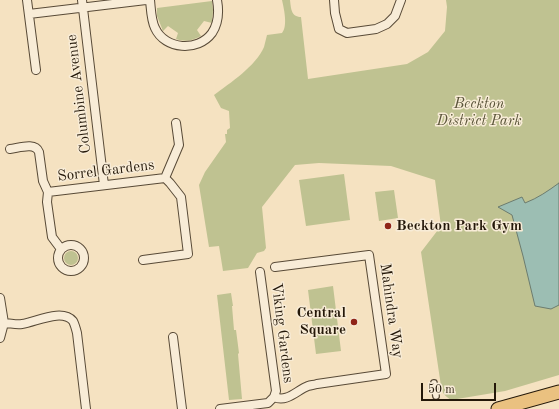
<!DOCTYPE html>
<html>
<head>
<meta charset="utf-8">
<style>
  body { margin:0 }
  #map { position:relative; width:559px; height:409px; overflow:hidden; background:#f5e2c1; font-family:"Old Standard TT",serif }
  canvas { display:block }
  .scale { position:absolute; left:421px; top:383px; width:75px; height:18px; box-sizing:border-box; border:2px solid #241809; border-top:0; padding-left:5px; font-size:12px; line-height:14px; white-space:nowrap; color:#241809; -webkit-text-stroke:3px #f8ecd7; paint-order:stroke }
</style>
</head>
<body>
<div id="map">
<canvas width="559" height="409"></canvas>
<div class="scale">50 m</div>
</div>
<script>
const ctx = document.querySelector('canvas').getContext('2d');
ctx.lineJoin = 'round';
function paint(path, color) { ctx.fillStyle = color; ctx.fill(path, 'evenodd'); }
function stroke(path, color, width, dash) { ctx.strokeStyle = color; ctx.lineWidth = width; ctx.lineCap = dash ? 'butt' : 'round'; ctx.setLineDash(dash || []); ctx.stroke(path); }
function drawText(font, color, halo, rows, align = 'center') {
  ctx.font = font + ' "Old Standard TT",serif'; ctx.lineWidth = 3; ctx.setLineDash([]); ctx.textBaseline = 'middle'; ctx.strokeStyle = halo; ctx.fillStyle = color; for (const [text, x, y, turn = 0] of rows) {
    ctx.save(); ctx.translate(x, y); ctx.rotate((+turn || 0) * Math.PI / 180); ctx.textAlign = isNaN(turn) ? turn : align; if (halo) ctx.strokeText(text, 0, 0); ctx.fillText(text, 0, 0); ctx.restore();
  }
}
const green = new Path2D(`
  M282,0h8c1,8 1,17 11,17l7,62 99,-15 21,-12 17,-21 2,-24 -1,-7h113v375l-54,16 -54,9c-6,-4 -9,-7 -10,-14l-20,-134 20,-26 -6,-46 -44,-14 -72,-3 -24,2 -33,42 4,41 -2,3 -7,2 -9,15 -25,3 -4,-25 -10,1 -10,-62 6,-13 21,-30 -1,-8h2v-4l3,-2 -1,-17 -8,-3 -7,-13c16,-12 42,-29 50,-48 1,-4 2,-8 3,-12l15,-2c6,-7 2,-24 0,-33z
  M212,1l1,9 -1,13 -8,-2 -7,9 4,6c-9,5 -16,6 -25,3l2,-6 -10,-7 -5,5 -6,-15v-8z
  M344,174l6,46 -44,6 -7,-46z
  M394,190l4,28 -19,3 -4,-29z
  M64 258a7 7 0 1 1 14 0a7 7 0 1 1-14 0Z
  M333,286l8,65 -25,3 -8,-64z
  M231,293l2,13h-1l2,24h2l3,23 -1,1 4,45 -13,1 -12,-105z`);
const water = new Path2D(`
  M559,183v122l-8,4 -16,-3 -12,-50 -11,-41 -14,-8 24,-10 3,6c13,-5 23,-12 34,-20z`);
const pedestrian = new Path2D(`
  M434,383l2,13`);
const minor = new Path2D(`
  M27,0l9,70
  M82,0l22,185
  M150,0c1,9 1,20 5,28 10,22 43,24 57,5 6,-9 7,-22 5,-33
  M334,0l1,13 4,16 8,4 29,-4 11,-5 8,-8 6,-16
  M29,14l117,-14
  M10,149c9,-1 25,-7 29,3l4,29 5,11
  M165,178l14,-33 -3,-22
  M58 258a13 13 0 1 1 26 0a13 13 0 1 1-26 0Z
  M61,249l-9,-12 -5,-35 1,-10 117,-14 5,5 11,14 7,57 -45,6
  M260,272l16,119 -2,6
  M0,298l4,25 -4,15
  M4,323c6,0 12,2 18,1 14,-2 40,-16 51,-3 2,4 3,8 4,12l9,76
  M173,337l9,72
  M274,397c13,6 23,-7 34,-11 3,-1 6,-1 9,-2l69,-10 -17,-119 -94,12
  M220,409l48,-6 6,-6`);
const trunk = new Path2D(`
  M498,409l61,-17`);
const markers = [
  [388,226,4,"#8f2418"],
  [354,322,4,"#8f2418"]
];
const streetNames = [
  ["Columbine Avenue",79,94,-97],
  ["Sorrel Gardens",106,171,-7],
  ["Mahindra Way",391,311,82],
  ["Viking Gardens",282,333,83]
];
const parkNames = [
  ["Beckton",479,104],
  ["District Park",479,121]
];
const poiNames = [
  ["Beckton Park Gym",396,226],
  ["Central",346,313,"right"],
  ["Square",346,330,"right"]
];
paint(green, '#bfc291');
paint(water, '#9cbeb3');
stroke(water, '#6c7c6f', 1);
stroke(pedestrian, '#584a37', 8);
stroke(minor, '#584a37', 10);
stroke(trunk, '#241809', 15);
stroke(pedestrian, '#f8ecd7', 5.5);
stroke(minor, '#f8ecd7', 8);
stroke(trunk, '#eac180', 13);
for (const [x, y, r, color] of markers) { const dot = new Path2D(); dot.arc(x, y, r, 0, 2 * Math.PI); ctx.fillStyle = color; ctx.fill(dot); stroke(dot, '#f8ecd7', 1.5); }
drawText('15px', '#241809', '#f8ecd7', streetNames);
drawText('italic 15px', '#5a5439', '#f8ecd7', parkNames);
drawText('bold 15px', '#241809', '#f8ecd7', poiNames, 'left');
</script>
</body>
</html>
